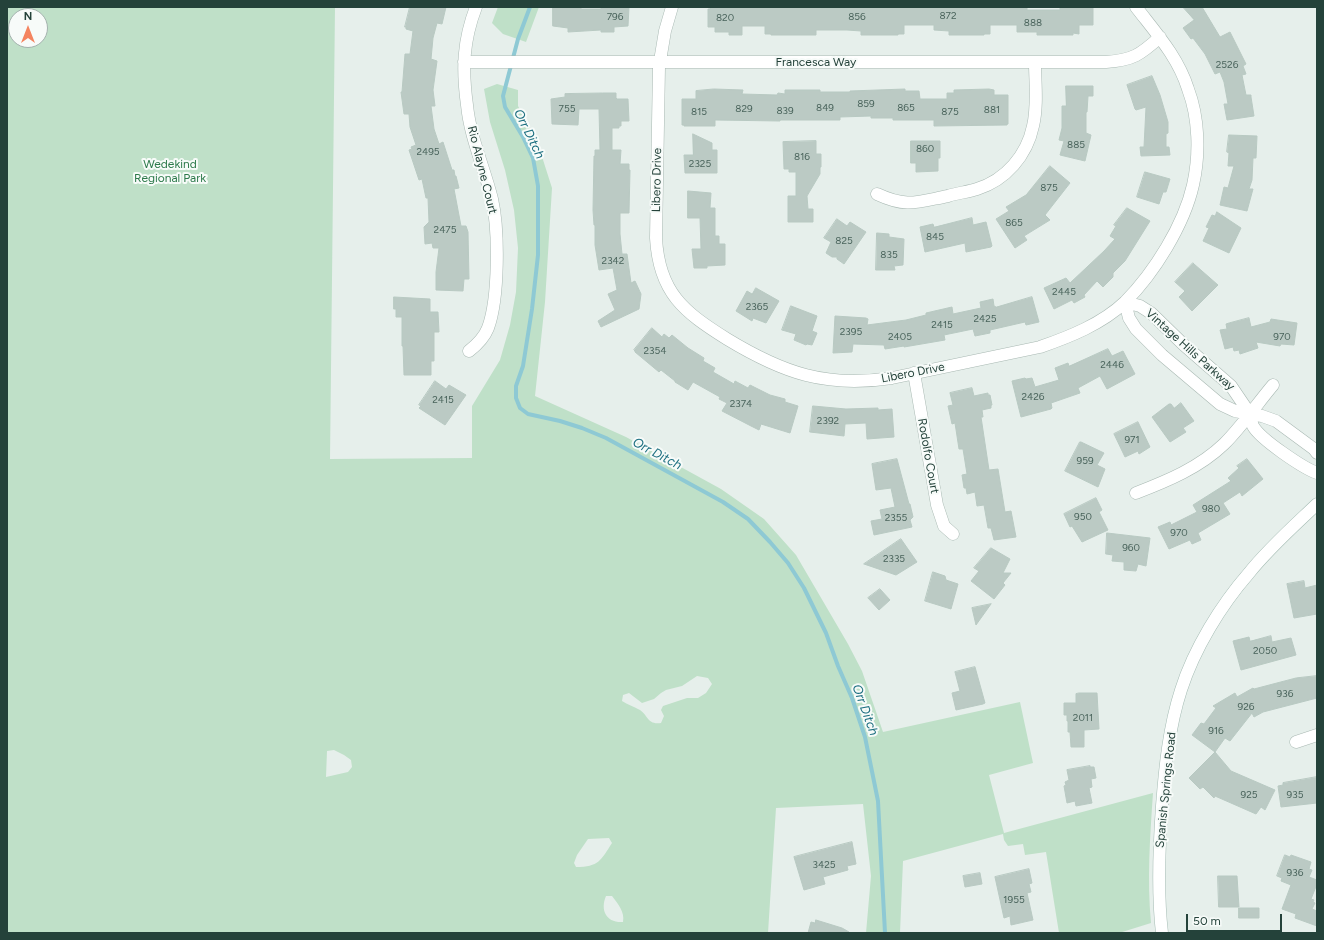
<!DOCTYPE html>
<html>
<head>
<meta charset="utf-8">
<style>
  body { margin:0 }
  #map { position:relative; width:1324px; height:940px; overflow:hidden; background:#e6efeb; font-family:Figtree,sans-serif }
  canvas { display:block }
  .frame { position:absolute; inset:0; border:8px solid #24423a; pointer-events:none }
  .north { position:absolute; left:8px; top:8px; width:40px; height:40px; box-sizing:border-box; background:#f7fbf9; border:1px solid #a3b1ad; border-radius:50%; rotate:0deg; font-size:11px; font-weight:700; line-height:16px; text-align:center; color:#24423a }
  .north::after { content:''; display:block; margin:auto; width:14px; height:18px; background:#f4845f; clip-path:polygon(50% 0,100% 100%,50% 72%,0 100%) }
  .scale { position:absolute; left:1186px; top:914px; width:96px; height:18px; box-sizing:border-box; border:2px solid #24423a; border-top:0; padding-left:5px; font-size:12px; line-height:14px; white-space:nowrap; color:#24423a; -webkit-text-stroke:3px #f7fbf9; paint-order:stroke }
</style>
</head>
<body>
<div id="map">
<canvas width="1324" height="940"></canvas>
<div class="frame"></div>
<div class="north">N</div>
<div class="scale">50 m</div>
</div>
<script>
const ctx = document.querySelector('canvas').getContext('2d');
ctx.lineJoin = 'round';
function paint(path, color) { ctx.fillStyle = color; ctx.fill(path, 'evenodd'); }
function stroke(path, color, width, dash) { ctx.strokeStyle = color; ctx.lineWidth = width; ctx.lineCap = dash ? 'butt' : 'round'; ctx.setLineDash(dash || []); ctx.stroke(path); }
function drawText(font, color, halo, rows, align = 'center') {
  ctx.font = font + ' Figtree,sans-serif'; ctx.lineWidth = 4; ctx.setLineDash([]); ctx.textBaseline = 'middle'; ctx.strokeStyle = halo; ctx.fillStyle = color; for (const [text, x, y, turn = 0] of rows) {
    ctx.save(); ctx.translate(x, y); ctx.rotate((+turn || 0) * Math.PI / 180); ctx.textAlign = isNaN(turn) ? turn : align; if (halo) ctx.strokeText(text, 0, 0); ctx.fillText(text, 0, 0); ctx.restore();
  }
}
const green = new Path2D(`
  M7,7h328l-5,452 142,-1v-52l28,-46 10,-35 6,-33 2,-44 -4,-38 -9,-40 -15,-48 -6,-33 13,-5 21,6v16l19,35 15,47 -7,114 -10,94 91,41 95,52 43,30 32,36 52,89 14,27 21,61 137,-30 13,61 -44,12 15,58 149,-40c-3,43 -6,87 -2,130l-32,10h-60l-13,-81 -21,3 -2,-11 -15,2 -4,-6 -1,-6 -100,27 -3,72h-34l5,-57 -8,-72 -87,4 -8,125h-761zM16,16h24v24h-24zM697,676l11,2 4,6 -6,9 -8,5h-11l-24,8 -2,4 3,6 -3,7c-14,2 -13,-8 -21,-13 -7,-4 -12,-5 -18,-9l1,-6 6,-2 13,10 12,-4 7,-6 5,-3 16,-4zM334,750l10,5 7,5 1,7 -4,5 -22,5 1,-26zM609,838l3,5c-11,17 -13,24 -36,24l-2,-4 3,-8 11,-16zM606,896h6c6,8 13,16 11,26 -17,1 -23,-12 -17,-26z
  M498,7h41l-13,35 -23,-8 -11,-11z`);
const stream = new Path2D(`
  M530,7l-12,32 -15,57 2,11 18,30 10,21 5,28v69l-6,54 -9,57 -7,20v12l4,10 8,6 32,7 22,7 24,10 117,64 25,17 22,23 18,21 16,25 22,45 12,33 14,32 13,39 13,64 7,132`);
const building = new Path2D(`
  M410,7h36l-4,17 -5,-1 -4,15 -2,21 6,2 -4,29 2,16h-4l3,23 5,15 4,-2 9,28h2l1,6h1l3,12 -5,1 7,37h5l2,6 1,47h-5l-1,12 -27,-1v-18l3,-24h-6l-1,-5 -7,1 -1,-17 5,-5 -1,-24h-2l-4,-19 -3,1 -10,-30 3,-1 -1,-2 5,-2 -6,-18 -1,-13h-5l-3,-22h1l3,-38h5l3,-23 -7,-2v-2h-1z
  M553,7h28v2h20v-2h28l-1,19 -14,1v5h-13v-2l-33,2v-4l-15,-2z
  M710,7h111v1h20l1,-1h185v3h33v-3h33v18h-14v9l-6,-1v2h-36v-3h-20v-7h-27v9h-6v1h-35v-4l-15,-1v-5h-30v9h-6v1h-37v-4l-14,-1h-31v5h-45v-1h-6v-8h-23v9h-13v-3h-14v-5h-7v-18h2z
  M1183,7h19l18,30 10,-5 16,32 -3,2 3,8 -4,1 4,20h5v2l3,19 -27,4 -3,-16h4l-4,-22 -4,-10 -5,2 -10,-20 -12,-16 -2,1 -8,-11 11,-8z
  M1152,76l8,19 8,27v11l-2,1v13h3l1,8 -29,1 -1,-9h4l2,-40 -10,3 -1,-1 -8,-24z
  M1066,86h27v10h-5l-1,16h-1v21l5,2 -6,26 -25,-6 4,-14 -5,-1 3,-12v-22h4z
  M714,89l29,1 -1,4 35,1 1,-2 7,1v-4h35v2h30v-1l55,-2v2h14l1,8h27v-6h7v-3l35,-1 5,1v5h14v29h-1v1l-73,1v-6h-41v-2h-22v-2l-31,1v3h-60v1l-65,-1v6h-31v-1h-2v-26h14v-8z
  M603,93h13v5l1,1h11l1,22h-8v5h-2v2h-7v22h9l-1,14h9v6h1l-1,43h-9v21l2,20h5l4,29 4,-2 6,13 -2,15 -38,18 -3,-6 17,-11 -7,-16 9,-4 -4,-22 -14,2 -4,-25v-20h-1l-1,-15 1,-54h1v-6h5l-1,-41h-20l-1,16 -26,-1 -1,-25 14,-2v-3z
  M693,134l19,9v7h5v23h-32l-1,-18h9z
  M1229,135l28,1 -1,22h-3l-1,22 -3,9h4l-6,22 -27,-6 4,-18 4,1 6,-22h-6l1,-13 -2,-1z
  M816,141v13h5v13h-1v7l-13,22 1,13h5v13h-25v-26h8v-24h-7v-3h-5l-1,-27z
  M911,141h29v17h-2v13l-22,1v-9h-5z
  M1050,166l20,17 -25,32 5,5 -26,16 3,4 -12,8 -19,-29 13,-8 -3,-4 20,-12z
  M1145,172l25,7 -4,13h-3l-4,12 -22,-7z
  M688,191l23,2 -1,15h5v28h4v8h6v21l-18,1v2h-13l-2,-19h9l-1,-31h-12z
  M1127,208l23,13 -25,40 -12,12v4l-10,10 -6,-6 -13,14 1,2 -11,6 -2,-3 -18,9 -10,-21 22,-10 4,5 34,-32 11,-12 -5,-3 6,-10 -2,-1z
  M1217,212l24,16 -12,25 -26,-12 6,-13 -3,-1 6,-12 3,1z
  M972,218l1,7 13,-3 6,24 -1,1 -25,5 -1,-9 -40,9 -5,-25 13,-3 1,3z
  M837,219l10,7 3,-4 16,10 -22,32 -7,-5v-2h-5l-6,-4 5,-11 -7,-4z
  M877,233l12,1v3l15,2 -1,26 -9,1 1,4h-19z
  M1193,263l1,1 24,21 -26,26 -13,-14 6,-6 -10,-9z
  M756,288l23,13 -13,22 -13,-5 -1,3 -16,-10 11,-20 5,3z
  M394,297l36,2v13h8l1,20h-5v29h-3v14h-27l-1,-29h-1v-29h-6v-8h-2z
  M1032,297l7,25 -13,3 -1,-3 -35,8v3l-15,3 -2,-7 -29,6 1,5 -41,7v-1l-19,3 -1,-4 -31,-1 -1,8 -19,1 2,-37 31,2 2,1 -1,6 39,-5 20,-5v-2l26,-6 1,7 28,-6 -1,-6 13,-3 1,7 2,1z
  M791,306l26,10 -5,15 5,2 -5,12 -5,-1 -1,1 -12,-5 2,-6 -14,-4z
  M1249,318l2,9 19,-5 1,-3 26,4 -3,22 -13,-1 -1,2 -24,-4 2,6 -18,6 -1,-4 -5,1 -1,-4 -8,2 -5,-19 7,-1 -1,-5 3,-1z
  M652,328l10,9 2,-3 5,4 3,-3 16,13 16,10 -1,3 12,7 -2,4 21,12 1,-3 13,7 2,-3 20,10 15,4v3l13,4 -8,27 -29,-9 -2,6 -8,-4 -29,-15 5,-8 -8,-4 1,-2 -27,-15 -5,8 -13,-8v-1l-14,-11 -2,2 -24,-20v-1l-1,-1z
  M1108,349l4,7 11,-5 12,23 -28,15 -7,-13 -22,12 2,5 -29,10 1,5 -1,1 -30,8 -9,-36 13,-3 1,1 6,-1 3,9 24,-7 -4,-12 13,-5 1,3z
  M435,381l11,8 3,-4 17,10 -21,30 -26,-17 2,-2 -2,-1z
  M972,388l2,8 14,-3v2h2l2,10h-1v3l-9,2 1,7h-2l8,53 9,-1 7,43 6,-1 5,26 -22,3 -3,-12h-3l-4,-23 -7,1 -2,-14 -8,2 -1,-6h-2l-2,-13 5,-1 -4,-25h-4l-4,-26 -3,1 -4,-18 5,-1 -3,-12z
  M1181,403l13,18 -11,7 3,4 -16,10 -18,-25 17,-13h2l3,4z
  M813,406l33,3 32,-1v2l14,-1 2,28 -27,2 -1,-16 -21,1 -1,12 -34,-4z
  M1138,422l12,25 -11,7 -1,-3 -13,6 -11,-23z
  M1080,442h1l23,11 -7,12 8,4 -7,18 -33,-16z
  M897,459l12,45h1l3,13 -3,3 2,7 -38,8 -3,-14 11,-2 -2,-9 15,-3 -4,-19 -15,2 -4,-26z
  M1247,459l16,20 -21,17 -2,-4 -17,11 7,11 -32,19 3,7 -9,4 -2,-4 -21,9 -11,-22 12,-5 1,3 26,-13 -4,-7 38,-24 -3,-3 11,-10 -2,-2z
  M1096,498l6,12 -3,2 9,18 -26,12 -10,-16 -2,1 -6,-13z
  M1107,533l43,5 -4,28 -8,-2 -2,7 -12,-1v-8l-12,-1 1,-6 -7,-1z
  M901,539l16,23 -21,13 -32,-11z
  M991,548l19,11 -7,14h8l-8,10 2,2 -11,14 -23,-18 8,-10 -5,-3z
  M933,572l12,4 1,4 12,4 -7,25 -26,-8z
  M1304,581l1,7 12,-3v29l-23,4 -7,-34z
  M880,589l10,11 -11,10 -11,-12z
  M991,604l-15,21 -4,-17z
  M1271,636l1,6 19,-4 5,17 -55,15 -8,-29 16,-4 1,4z
  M975,667l10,36 -2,1 -27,6 -4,-17 8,-2 -5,-19z
  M1317,676v22l-54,14 -9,5 -2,-4 -22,28 -5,-3 -10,14 16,19 44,19 -10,20 -4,-3 -5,7 -41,-18 -1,2 -11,-11 -3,2 -11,-11 26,-26 -23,-17 9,-12 3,1 12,-16 -3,-2 22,-13 2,4 16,-9 1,1 42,-11z
  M1079,693h18l2,36 -15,1v17h-13l-1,-15h-2v-11h-1v-6h-3v-12h12v-9z
  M1090,766v1h4l2,11 -5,1 1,8 -3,1 3,15 -16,3 -1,-5 -8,2 -3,-17 2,-1 -1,-3 4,-2 -2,-10z
  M1317,777v26l-36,4 -3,-21 5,-1v-2z
  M852,842l4,22 -9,2 1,4 -25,7 2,7 -21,6 -10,-33z
  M1285,855l5,2 1,-2 20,7 -2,7 3,1 -3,7 8,3v4l-6,15 3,1 -1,2 2,1 -3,6 5,2v15l-22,-8 1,-4 -14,-5 9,-24 -10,-4 1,-3 -5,-2z
  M1029,869l3,14 -3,1 2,8 -4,1 6,27 -22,5 -1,-9 -6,2 -9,-41z
  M980,873l2,11 -17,3 -2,-11z
  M1218,876h19l2,31h-20z
  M1239,908h20v10h-20z
  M816,920l26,8 7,4 -1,1h-40l3,-11 4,1z`);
const street = new Path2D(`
  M672,7l-7,24 -6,36 -3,171c3,55 28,74 71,101 56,34 99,49 165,39l148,-31c29,-10 62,-23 85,-45 29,-29 59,-77 68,-117 7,-31 6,-67 -5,-96 -10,-32 -32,-56 -52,-82
  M464,62h642c27,-2 34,-7 54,-25
  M877,194c30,14 40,8 71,2 9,-3 20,-4 29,-7 29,-9 50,-34 56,-63 5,-21 2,-44 2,-64
  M469,351c9,-7 15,-13 19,-23 11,-30 11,-98 4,-129 -8,-32 -22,-62 -25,-94 -5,-36 -4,-64 9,-98
  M914,373l23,132 7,21 9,8
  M1317,453l-3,-4 -38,-28 -14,-5 -12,-2 -19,-28 -47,-41 -33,-32 -11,-7 -15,-4 4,16 7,11 26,26 58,49 15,7 15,3c1,3 1,8 3,12 7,13 50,42 64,47
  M1136,493c31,-12 63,-25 88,-49 18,-18 33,-40 49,-59
  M1296,742l21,-7`);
const secondary = new Path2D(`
  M1162,933c-5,-42 -3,-85 0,-127 3,-39 7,-79 19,-116 13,-41 40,-85 68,-117 20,-25 45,-47 68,-69`);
const numberNames = [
  ["872",948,16],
  ["796",615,17],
  ["856",857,17],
  ["820",725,18],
  ["888",1033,23],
  ["2526",1227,65],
  ["859",866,104],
  ["849",825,108],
  ["865",906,108],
  ["755",567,109],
  ["829",744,109],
  ["881",992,110],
  ["839",785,111],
  ["815",699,112],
  ["875",950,112],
  ["885",1076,145],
  ["860",925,149],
  ["2495",428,152],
  ["816",802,157],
  ["2325",700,164],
  ["875",1049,188],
  ["865",1014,223],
  ["2475",445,230],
  ["845",935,237],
  ["825",844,241],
  ["835",889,255],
  ["2342",613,261],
  ["2445",1064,292],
  ["2365",757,307],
  ["2425",985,319],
  ["2415",942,325],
  ["2395",851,332],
  ["2405",900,337],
  ["970",1282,337],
  ["2354",655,351],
  ["2446",1112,365],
  ["2426",1033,397],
  ["2415",443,400],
  ["2374",741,404],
  ["2392",828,421],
  ["971",1132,440],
  ["959",1085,461],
  ["980",1211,509],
  ["950",1083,517],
  ["2355",896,518],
  ["970",1179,533],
  ["960",1131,548],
  ["2335",894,559],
  ["2050",1265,651],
  ["936",1285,694],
  ["926",1246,707],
  ["2011",1083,718],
  ["916",1216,731],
  ["925",1249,795],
  ["935",1295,795],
  ["3425",824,865],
  ["936",1295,873],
  ["1955",1014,900]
];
const streetNames = [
  ["Francesca Way",816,62],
  ["Rio Alayne Court",482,170,76],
  ["Libero Drive",657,180,-89],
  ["Vintage Hills Parkway",1190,350,42],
  ["Libero Drive",913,373,-11],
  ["Rodolfo Court",928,456,80],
  ["Spanish Springs Road",1166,790,-84]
];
const parkNames = [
  ["Wedekind",170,164],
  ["Regional Park",170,178]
];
const waterNames = [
  ["Orr Ditch",529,134,64],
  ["Orr Ditch",657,454,28],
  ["Orr Ditch",865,710,70]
];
paint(green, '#bfe0c8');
stroke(stream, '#8ec9d4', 4);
paint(building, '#bbcac4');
stroke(building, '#b8c9c2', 1);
stroke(street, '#a8b8b2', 13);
stroke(secondary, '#a4bbb3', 13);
stroke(street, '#fff', 12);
stroke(secondary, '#fff', 12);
drawText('10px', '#4a645c', null, numberNames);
drawText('12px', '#24423a', '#f7fbf9', streetNames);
drawText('12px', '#2d7a4b', '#f7fbf9', parkNames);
drawText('italic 13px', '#1c6f80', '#f7fbf9', waterNames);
</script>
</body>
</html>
